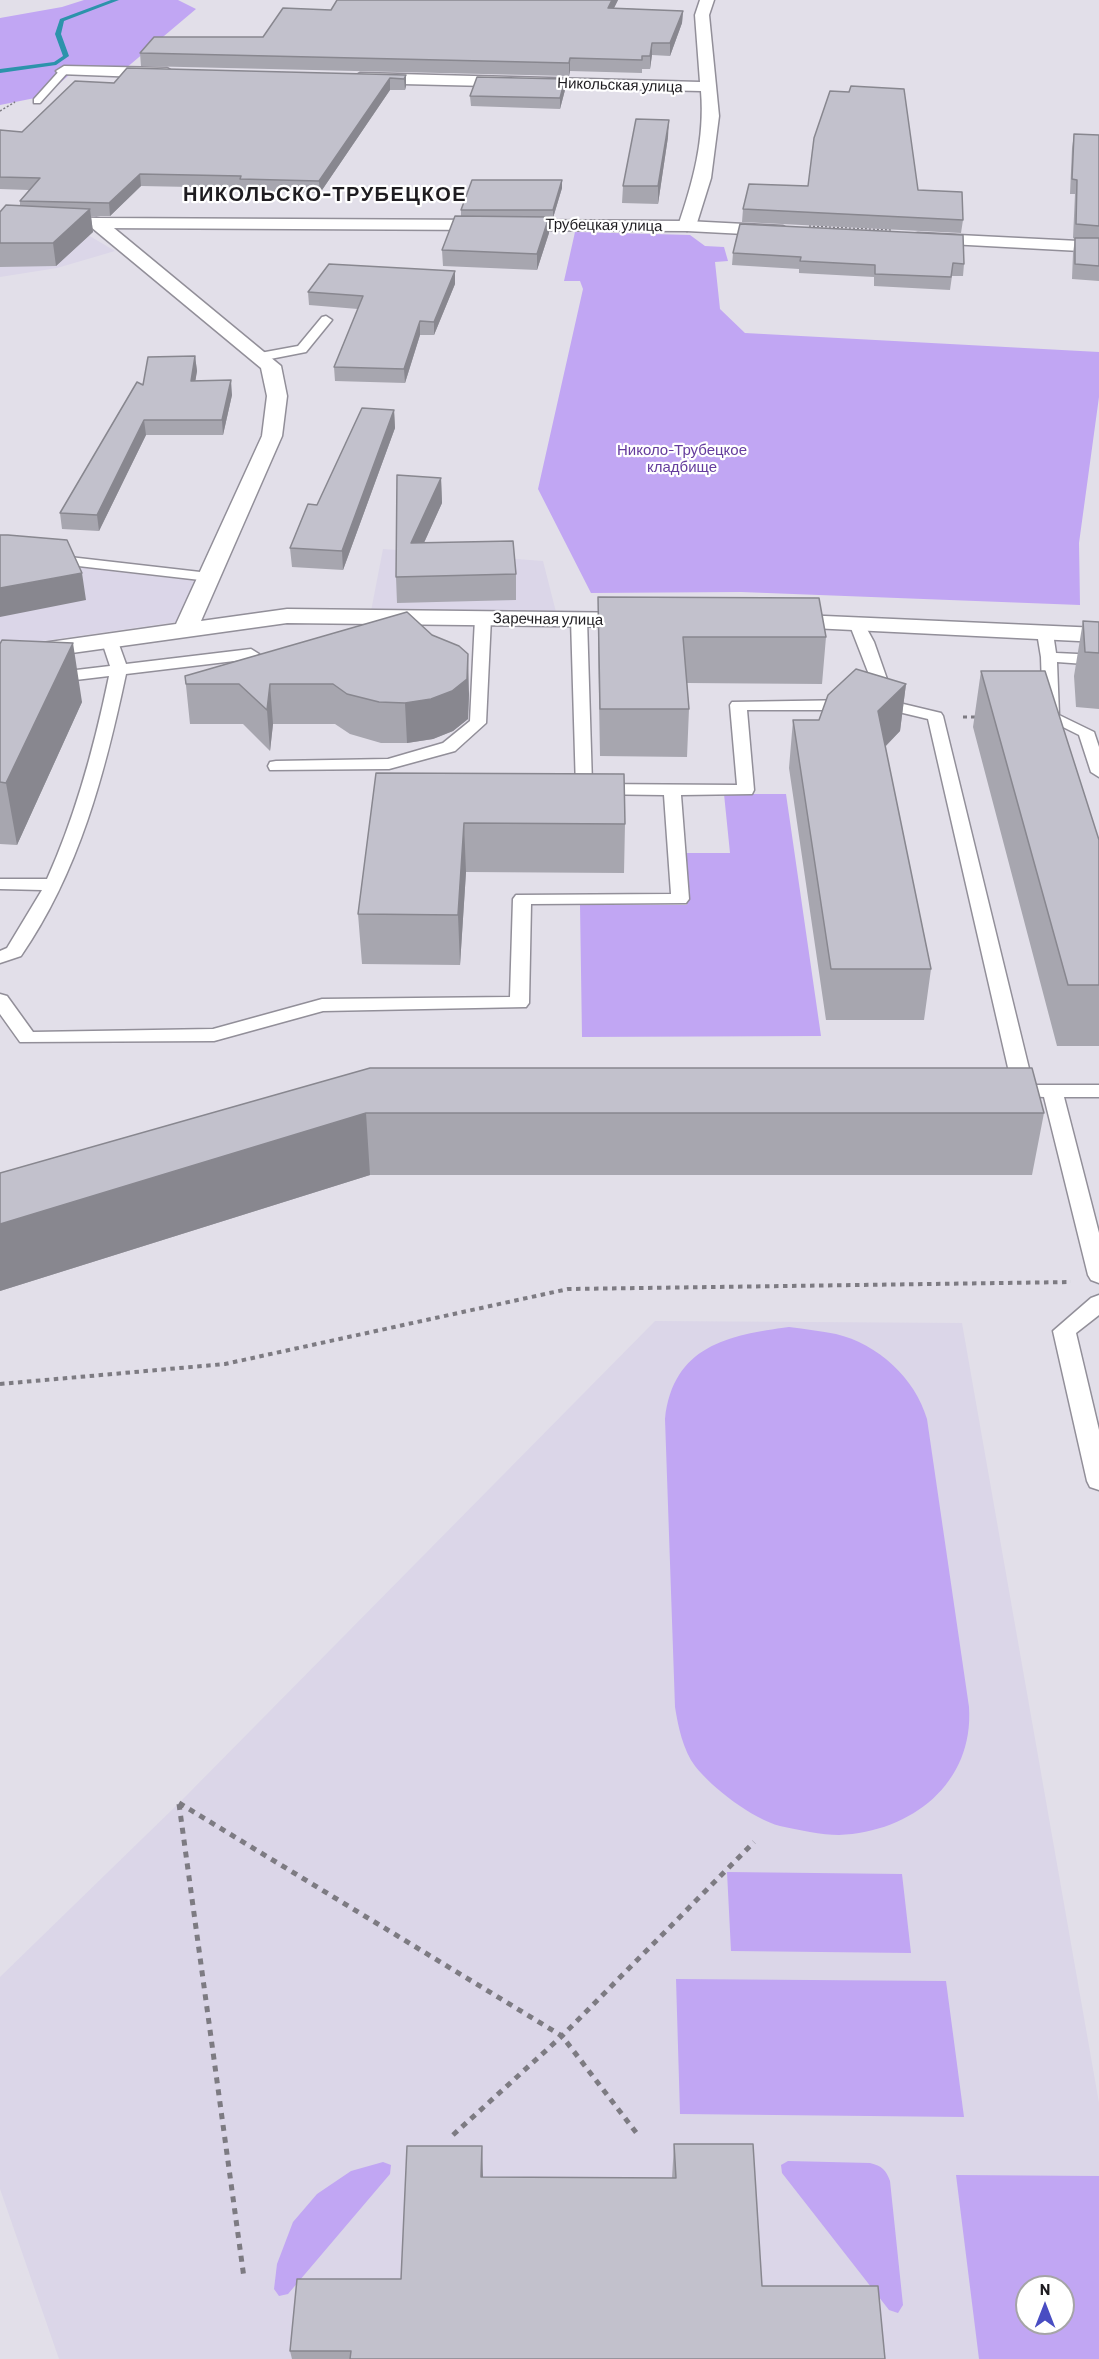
<!DOCTYPE html>
<html>
<head>
<meta charset="utf-8">
<style>
  body { margin:0 }
  #map { position:relative; width:1099px; height:2359px; overflow:hidden; background:#e2dfe9; font-family:Barlow,sans-serif }
  canvas { display:block }
  .north { position:absolute; left:1015px; top:2275px; width:60px; height:60px; box-sizing:border-box; background:#fff; border:2px solid #a5a4a6; border-radius:50%; rotate:0deg; font-size:16px; font-weight:700; line-height:24px; text-align:center; color:#1e1c20 }
  .north::after { content:''; display:block; margin:auto; width:21px; height:27px; background:#494dc2; clip-path:polygon(50% 0,100% 100%,50% 72%,0 100%) }
</style>
</head>
<body>
<div id="map">
<canvas width="1099" height="2359"></canvas>
<div class="north">N</div>
</div>
<script>
const ctx = document.querySelector('canvas').getContext('2d');
ctx.lineJoin = 'round';
function paint(path, color) { ctx.fillStyle = color; ctx.fill(path, 'evenodd'); }
function stroke(path, color, width, dash) { ctx.strokeStyle = color; ctx.lineWidth = width; ctx.lineCap = dash ? 'butt' : 'round'; ctx.setLineDash(dash || []); ctx.stroke(path); }
function drawText(font, color, halo, rows, align = 'center') {
  ctx.font = font + ' Barlow,sans-serif'; ctx.lineWidth = 4.5; ctx.setLineDash([]); ctx.textBaseline = 'middle'; ctx.strokeStyle = halo; ctx.fillStyle = color; for (const [text, x, y, turn = 0] of rows) {
    ctx.save(); ctx.translate(x, y); ctx.rotate((+turn || 0) * Math.PI / 180); ctx.textAlign = isNaN(turn) ? turn : align; if (halo) ctx.strokeText(text, 0, 0); ctx.fillText(text, 0, 0); ctx.restore();
  }
}
const built = new Path2D(`
  M0,223l88,12 27,16 -58,17 -57,9z
  M383,549l160,12 13,51 -185,-1z
  M0,558l196,23 -20,41 -176,25z
  M655,1321l307,2 137,780v256h-1040l-59,-170v-212l179,-174zM1027,2287h36v36h-36z`);
const green = new Path2D(`
  M84,0h94l18,9 -77,65 -50,1 -24,21 -45,9v-87l62,-11z
  M575,232l115,3 15,11 19,1 4,14 -13,1 5,47 25,24 354,19v45l-20,146 1,62 -339,-13 -150,1 -53,-104 45,-200 -3,-8h-16z
  M724,794h62l35,242 -239,1 -2,-132h107l-4,-52h47z
  M789,1327c16,2 32,4 47,7 42,10 79,44 91,85l42,288c5,76 -57,125 -130,128 -17,0 -41,-5 -59,-9 -27,-7 -68,-38 -85,-60 -12,-16 -17,-40 -20,-59l-10,-288c8,-73 63,-84 124,-92z
  M727,1872l175,2 9,79 -180,-2z
  M676,1979l270,2 18,136 -284,-3z
  M788,2161l82,2c12,3 16,7 20,18l13,124 -5,8 -9,-3 -107,-137 -1,-8z
  M383,2162l8,3 -1,9 -102,120 -9,2 -5,-7 3,-25 16,-42 24,-28 34,-23z
  M956,2175l143,1v183h-120zM1027,2287h36v36h-36z`);
const stream = new Path2D(`
  M111,0h8l-55,21 -3,13 8,22 -13,9 -56,8v-4l54,-7 9,-6 -8,-22 5,-15z`);
const pathFar3 = new Path2D(`
  M0,111l15,-9
  M809,226l83,4`);
const pathFar2 = new Path2D(`
  M963,717h17`);
const pathFar1 = new Path2D(`
  M0,1384l225,-20 343,-75 503,-7`);
const path = new Path2D(`
  M179,1803l383,233 76,99
  M179,1804l65,474
  M453,2135l109,-99 192,-194`);
const lane = new Path2D(`
  M61,69l8,2 -29,32h-6v-4z
  M326,316l6,4 -26,32 -46,9 -6,-4 6,-4 38,-7 24,-29z
  M0,549l209,24 7,4 -7,4 -209,-24z
  M483,613l8,5 -5,105 -31,28 -66,18 -119,1 -2,-4 2,-4 6,-1 112,-2 55,-16 27,-22 5,-103z
  M579,614l8,5 5,165 145,1 -7,-80 2,-3 121,-2 8,5 -8,5h-106l7,80 -2,4 -71,1 8,104 -3,4 -155,1 -2,99 -3,4 -203,4 -109,30 -194,1 -20,-28v-20l7,2 26,36 180,-3 109,-30 188,-2 3,-98 3,-4 155,-1 -7,-99 -80,-1 -8,-5 -5,-170z
  M857,618l5,2 12,22 21,60 46,11 2,3 90,369h66v12h-35l35,136v50l-8,-3 -3,-5 -44,-178 -40,-2 -3,-4 3,-4 8,-2 -84,-366 -46,-11 -33,-85z
  M1045,628l8,5 3,20 43,2v10l-42,-3 2,53 35,17 5,15v30l-8,-5 -12,-37 -36,-18 -2,-60 -4,-24z
  M109,634l8,5 9,25 125,-15 8,5 -8,5 -125,15c-21,99 -47,198 -105,282l-21,7v-12l7,-3 35,-58 -42,-1v-10h47c29,-64 48,-135 62,-203l-109,13v-10l110,-13 -9,-27z
  M1099,1295v20l-23,18 23,97v60l-9,-3 -3,-6 -34,-150 38,-33z`);
const street = new Path2D(`
  M700,0h14l-5,15 10,101 -8,62 -15,48 -9,5 -9,-5c15,-44 27,-87 23,-135l-341,-8 -8,-5 8,-5 340,9 -5,-67z
  M64,66l103,2 8,5 -8,5 -108,-4 -3,-3z
  M97,218l6,1 178,147 6,30 -5,40 -81,185 86,-12 356,4 8,2 4,5 -4,5 -8,2 -356,-4 -287,40v-14l176,-25 86,-188 5,-40 -6,-28 -170,-141 -3,-4 3,-4z
  M779,614l320,14v14l-328,-16 -4,-5 4,-5z`);
const secondary = new Path2D(`
  M0,215l97,3 590,3 96,5 9,5 -9,5 -96,-5 -590,-3 -97,-3z
  M918,233l181,9v10l-187,-10 -3,-4 3,-4z`);
const wall = new Path2D(`
  M361,0h257l-4,8 69,3 -1,12 -12,33 -18,-1 -2,14h-8v4l-72,-2 -1,5 -428,-10 -1,-13 123,-16 68,-27z
  M406,75v11l-1,4h-15l-70,103 -79,-2v-3l-100,-2 -31,30h-19l2,16 -37,34 -56,1v-55l20,-6v-5l9,-11 -29,-1v-59l22,2 92,-49z
  M565,90l-5,19 -89,-3 -1,-10z
  M1074,134l25,1v146l-27,-2 1,-26 2,-14 -2,-1 2,-44h-5l2,-46z
  M668,137l-10,67 -36,-1 1,-17z
  M562,188l-9,30h-4v15l-12,37 -94,-4 -1,-16 19,-34v-6z
  M918,190l45,30 -2,13 -219,-11 1,-13z
  M733,253l231,11 -1,12h-11l-2,14 -76,-4v-9l-75,-4v-4l-67,-4z
  M455,284l-21,51h-14l-15,48 -70,-2 -1,-14 24,-58 -49,-4 -1,-13z
  M195,356l2,15 -2,10 37,14 -9,40h-77l-47,96 -37,-2 -2,-16 83,-128z
  M394,410l1,18 -52,142 -51,-3 -2,-19 27,-43z
  M441,478l1,25 -18,40 92,31v26l-119,3 -1,-26z
  M598,597l228,40 -4,47 -135,-1 2,26 -2,48 -87,-1 -2,-113z
  M407,612l62,82 -1,25 -15,12 -20,8 -26,4h-26l-31,-9 -15,-10h-62l-3,27 -27,-27h-53l-5,-48z
  M1083,621l16,1v87l-23,-2 -2,-31z
  M0,644l82,58 -65,143 -17,-1z
  M981,671l118,169v206h-42l-84,-319z
  M906,684l-6,47 -15,16 46,222 -7,51h-98l-37,-252 4,-48h26z
  M376,773l249,51 -1,49 -158,-1 -6,93 -98,-1 -4,-50z
  M370,1068l674,45 -12,62h-662l-370,116v-118z
  M674,2144l88,142 123,73h-593l-2,-8 111,-72 82,-102 189,1z`);
const shadedWall = new Path2D(`
  M612,0h6l-10,20v-12z
  M683,11l-1,12 -12,33v-13z
  M652,43v12l-2,14v-13z
  M570,58v13l-1,5v-13z
  M406,75v11l-1,4 -1,-11z
  M390,78v12l-70,103 -1,-12z
  M565,79v11l-5,19v-11z
  M669,120l-1,17 -10,67v-18z
  M140,174l1,12 -31,30 -1,-13z
  M562,180v8l-9,30v-8z
  M90,209l3,23 -37,34 -3,-23z
  M549,217v16l-12,37v-16z
  M455,271v13l-21,51v-13z
  M420,321v14l-15,48 -1,-14z
  M195,356l2,15 -4,25 -2,-15z
  M231,380l1,15 -9,40 -1,-15z
  M394,410l1,18 -52,142 -1,-19z
  M144,420l2,15 -47,96 -2,-16z
  M441,478l1,25 -30,66 -1,-26z
  M82,573l4,27 -86,17v-29z
  M73,643l9,59 -65,143 -11,-62z
  M468,654l1,40 -1,25 -15,12 -20,8 -26,4 -2,-40z
  M270,684l3,40 -3,27 -3,-41z
  M906,684l-6,47 -27,28 5,-48z
  M464,823l2,49 -6,93 -2,-50z
  M366,1113l4,62 -370,116v-67z
  M482,2146l1,30v31l-2,-30z`);
const building = new Path2D(`
  M337,0h275l-4,8 75,3 -13,32h-18l-2,13h-8v4l-72,-2 -1,5 -429,-10 14,-16h109l20,-29 48,2z
  M127,68l279,7 -2,4 -14,-1 -71,103 -79,-2 1,-3 -101,-2 -31,29 -89,-2 20,-23 -40,-1v-47l22,2 53,-51 39,2z
  M477,77l88,2 -5,19 -90,-2z
  M851,86l53,3 14,101 44,2 1,28 -220,-11 6,-25 59,2 6,-48 16,-47 19,1z
  M636,119l33,1 -11,66h-35z
  M1074,134l25,1v91l-23,-2 1,-44 -5,-1z
  M472,180h90l-9,30h-92z
  M6,205l84,4 -37,34h-53v-31z
  M455,216l94,1 -12,37 -95,-4z
  M740,224l223,11 1,29 -11,-1 -2,14 -76,-3v-9l-75,-4 1,-4 -68,-4z
  M1075,238h24v28l-24,-2z
  M329,264l126,7 -21,51 -14,-1 -16,48 -70,-2 29,-71 -55,-4z
  M195,356l-4,25 40,-1 -9,40h-78l-47,95 -37,-2 77,-131 6,3 5,-28z
  M362,408l32,2 -52,141 -52,-3 18,-44 9,1z
  M397,475l44,3 -30,65 102,-2 3,33 -120,3z
  M0,535h8l59,5 15,33 -82,15z
  M598,597l221,1 7,39h-143l6,72h-89z
  M407,612l25,23 27,11 9,8 -1,25 -15,12 -21,8 -26,4 -26,-1 -32,-8 -14,-10h-63l-3,26 -28,-26h-53l-1,-8z
  M1083,621l16,1v31l-14,-1z
  M2,640l71,3 -67,140 -6,-1v-138z
  M856,669l50,15 -28,27 53,258h-100l-38,-249h26l9,-25z
  M981,671h64l54,169v145h-31z
  M376,773l248,1 1,50 -161,-1 -6,92 -100,-1z
  M370,1068h662l12,45h-678l-366,111v-51z
  M674,2144h79l9,142h116l7,73h-535l1,-8h-61l7,-72h104l6,-133h75l-1,31 195,1z`);
const farStreetnames = [
  ["Никольская улица",620,85,2],
  ["Трубецкая улица",604,225,1],
  ["Заречная улица",548,619,1]
];
const farParknames = [
  ["Николо-Трубецкое",682,450],
  ["кладбище",682,467]
];
const farDistrictnames = [
  ["НИКОЛЬСКО-ТРУБЕЦКОЕ",325,194]
];
paint(built, '#dbd6e8');
paint(green, '#c1a6f3');
paint(stream, '#2c93ab');
stroke(lane, '#928f99', 3);
stroke(street, '#928f99', 3);
stroke(secondary, '#928f99', 3);
stroke(pathFar3, '#7d7b82', 1.5, [2, 2]);
stroke(pathFar2, '#7d7b82', 3, [4, 4]);
stroke(pathFar1, '#7d7b82', 4, [4.5, 4.5]);
stroke(path, '#7d7b82', 5, [6, 6]);
paint(lane, '#fff');
paint(street, '#fff');
paint(secondary, '#fff');
paint(wall, '#a7a6af');
paint(shadedWall, '#88878f');
paint(building, '#c2c1cc');
stroke(building, '#88878f', 1.5);
drawText('15px', '#1e1c20', '#fff', farStreetnames);
drawText('15px', '#653c9d', '#fff', farParknames);
ctx.letterSpacing = '1.5px';
drawText('bold 20px', '#1e1c20', '#fff', farDistrictnames);
ctx.letterSpacing = '0px';
</script>
</body>
</html>
